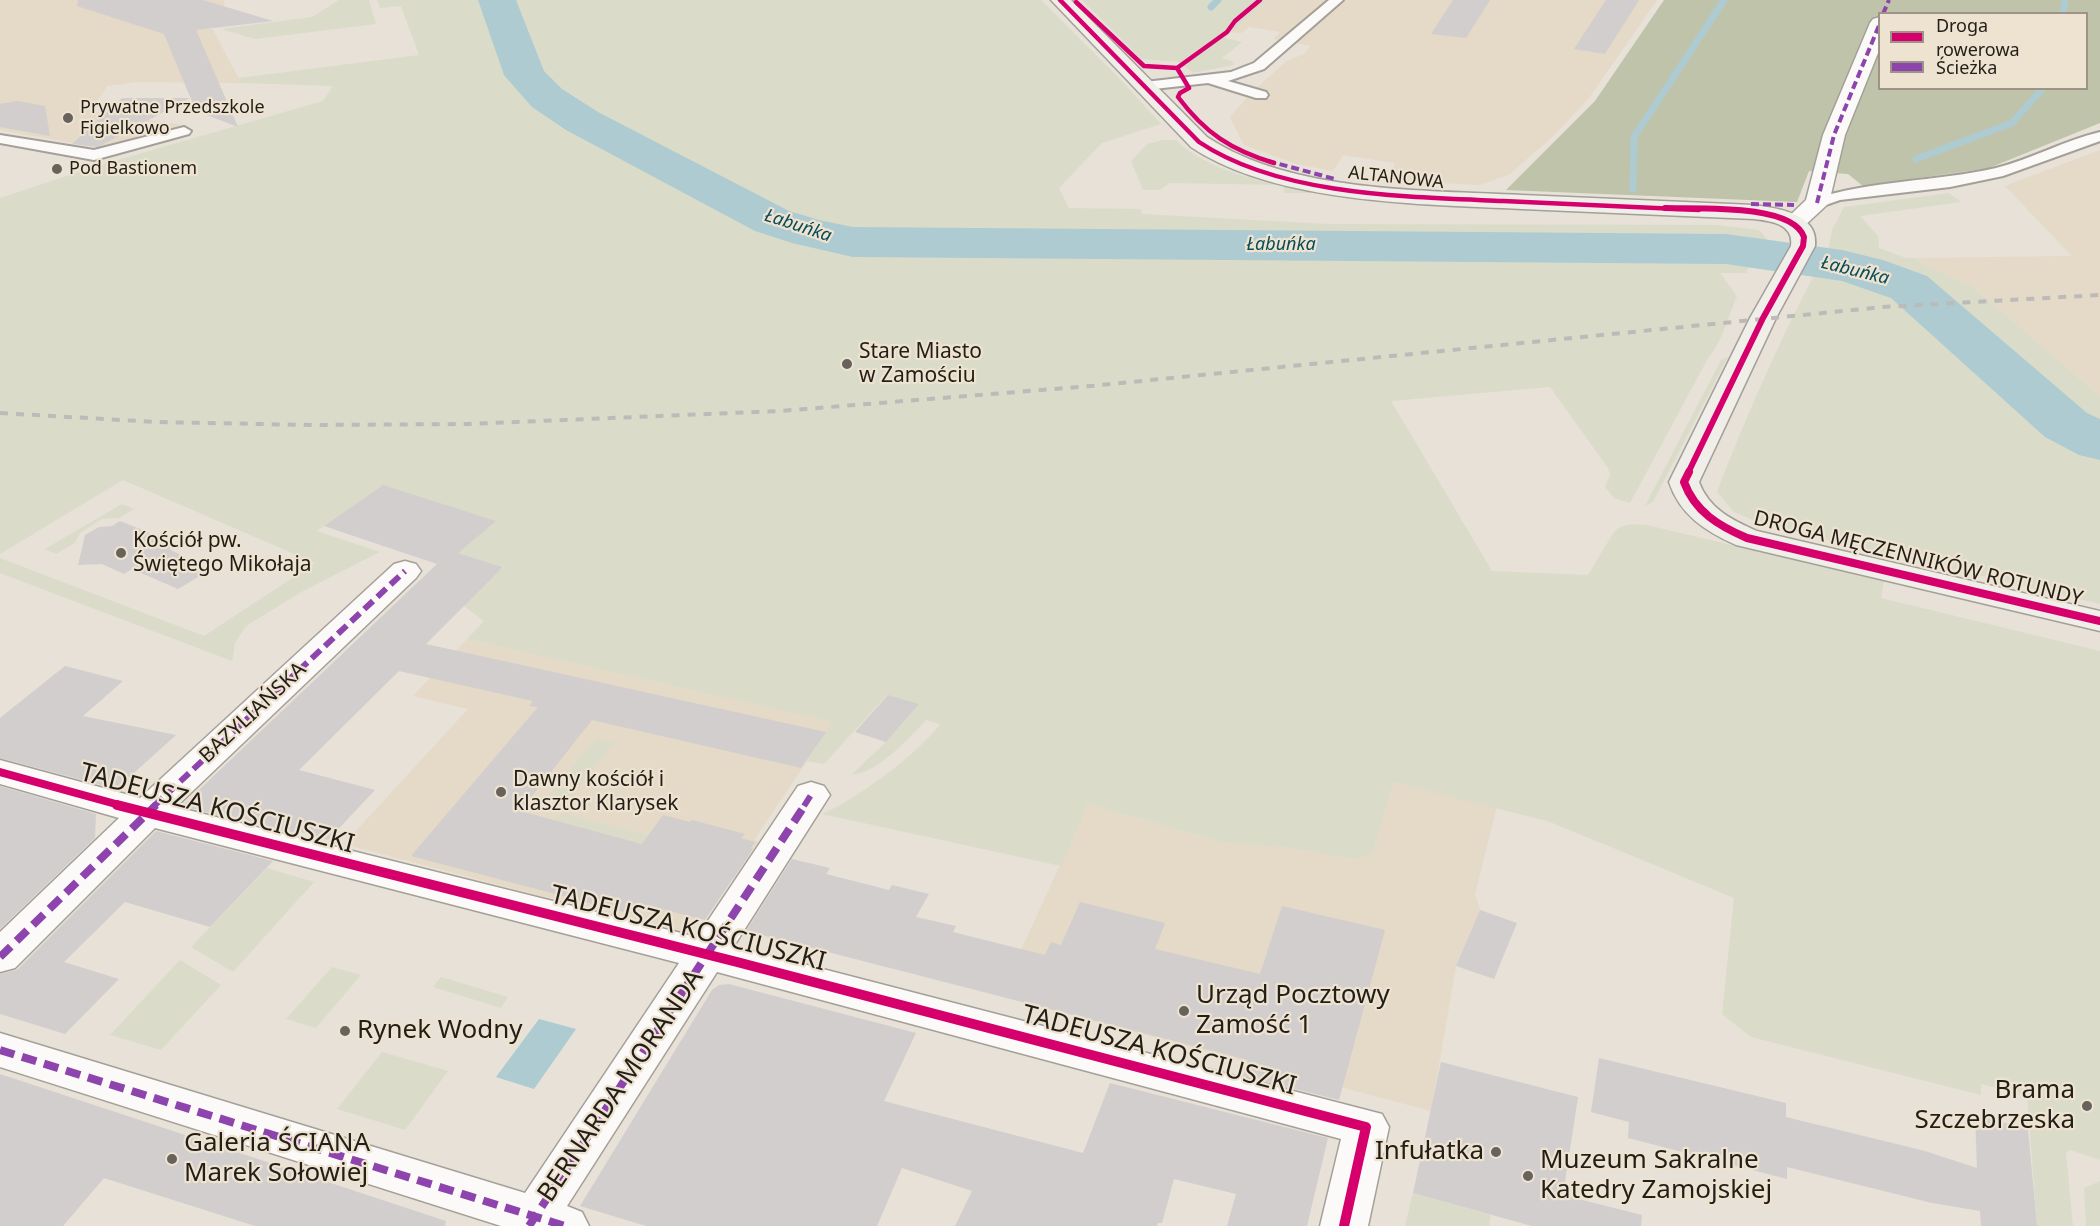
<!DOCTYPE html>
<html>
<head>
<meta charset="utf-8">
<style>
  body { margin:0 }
  #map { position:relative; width:2100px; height:1226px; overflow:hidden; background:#e7e1d7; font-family:"Noto Sans",sans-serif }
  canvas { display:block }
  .legend { position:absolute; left:1878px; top:12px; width:210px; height:78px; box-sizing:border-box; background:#eee2d0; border:2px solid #9c9486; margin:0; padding:8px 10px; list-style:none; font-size:18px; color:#221e18 }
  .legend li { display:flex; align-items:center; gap:12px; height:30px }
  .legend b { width:30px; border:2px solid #9c9486 }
</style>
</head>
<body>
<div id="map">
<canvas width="2100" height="1226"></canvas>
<ul class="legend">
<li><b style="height:8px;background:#d6006c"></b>Droga rowerowa</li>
<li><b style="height:8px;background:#8e44ad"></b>Ścieżka</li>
</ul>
</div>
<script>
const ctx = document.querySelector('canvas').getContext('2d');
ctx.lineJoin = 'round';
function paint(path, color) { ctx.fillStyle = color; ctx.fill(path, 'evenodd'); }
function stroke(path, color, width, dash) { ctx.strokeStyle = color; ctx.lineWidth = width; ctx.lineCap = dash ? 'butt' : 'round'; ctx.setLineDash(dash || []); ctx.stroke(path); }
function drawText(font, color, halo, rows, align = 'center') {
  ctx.font = font + ' "Noto Sans",sans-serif'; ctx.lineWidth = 4.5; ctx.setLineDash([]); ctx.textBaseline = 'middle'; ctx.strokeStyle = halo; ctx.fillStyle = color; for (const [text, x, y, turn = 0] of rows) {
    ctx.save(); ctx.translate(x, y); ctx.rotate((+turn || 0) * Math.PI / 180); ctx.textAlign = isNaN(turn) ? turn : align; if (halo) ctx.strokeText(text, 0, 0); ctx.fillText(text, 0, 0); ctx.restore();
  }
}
const built = new Path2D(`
  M0,0h224l1,13 -31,11 19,6 28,53 -104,-1 -30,4 -16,25 90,14 -80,23 -101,-18z
  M1268,0h389l-68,98 -36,38 -43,38 -30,11 -93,-5 8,-17 -52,-8 -10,16 -36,-7 -53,-19 -14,-28 21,-24 36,-32 17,-7 7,-8 -38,-7 7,-7 -31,-5 -8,6 -9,-1z
  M2100,150v246l-128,-110 -49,-21 -7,-7 156,-2 -67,-70z
  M467,639l366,83 -79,118 4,2 -23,36 -6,-1 -39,58 -346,-91 124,-135 -55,-13z
  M1394,782l103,24 -22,88 5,16 -24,56 -25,145 -431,-115 88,-192 136,39 67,5 64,12 17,-6z`);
const green = new Path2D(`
  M339,0h30l7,24 -121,15 -34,-10 91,-12z
  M377,0h664l79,79 41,45 -59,19 -43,45 10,20 72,1 1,5 187,10 387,1 43,5 8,9 -7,8 -14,26h-26l17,23c-10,23 -14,45 -30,64l-77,143 -16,-5 -9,-11 5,-12 -2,-7 -58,-81 -159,14 101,170 96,4 26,-43c10,-9 20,-8 33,-7l237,56 -3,17 219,53v509l-30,-10 -4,3 7,73h-36l-10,-131 -46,-11v11l-230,-58 -29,-23 12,-116 -184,-76 -156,-40 -22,72 -17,6 -64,-12 -67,-5 -136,-39 -27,62 -239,-52c34,-14 97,-61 118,-90l-14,-4c-14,16 -52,56 -74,54l34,-32 32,-37 -31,-10 -63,69 -18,-3 26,-39 -365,-83 17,-18 -20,-15 -58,-13 36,-28 48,14 14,-12 -46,-14 -76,-67 -65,45 63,21 -77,39 -57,35 -11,17 -3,18 -232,-88v-15l204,78 111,-73 -192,-83 -123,74v-356l100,-33 223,-64 10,-15 -92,-3 -2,-5 180,-23 -18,-49 -21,2z
  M1082,0h186l-43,38 17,4 -20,16 10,3 2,4 -41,8 -14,-11 -38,-3z
  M1163,140h13c36,35 92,41 139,53h-30l-2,-8 -113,-2 -10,7h-17l-12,-29 16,-17z
  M1949,193l12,9 -101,14 18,20 1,12 27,10h10l7,7 49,21 128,110v208l-335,-79 -31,-13 -17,-20c32,-84 69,-166 112,-245l3,-17 12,-23z
  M1728,357l-75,145 -8,4 76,-146z
  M122,504l12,5 -15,9 -17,1 -22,14 -5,10 -19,11 -11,-5z
  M596,738l19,4 -50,62 -19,-5z
  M562,813l87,22 -7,9 -87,-24z
  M267,868l47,14 -81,90 -42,-25z
  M180,960l41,25 -60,65 -51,-15z
  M332,967l29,8 -45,53 -30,-9z
  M441,977l67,20 -7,11 -68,-21z
  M382,1052l66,19 -43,59 -68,-21z
  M2100,1181v45h-14l-2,-38z
  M1413,1193l78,22 -2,11h-84z`);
const forest = new Path2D(`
  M1664,0h436v123l-111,45 -126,18 -15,-12 -39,-3 -12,31 -291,-12 89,-89zM1880,14h206v74h-206z`);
const water = new Path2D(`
  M539,1019l37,10 -42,60 -38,-12z`);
const stream = new Path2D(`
  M1211,7l7,-7
  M2063,14l2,-14
  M1916,159l96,-36 31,-35
  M1633,189l1,-52 90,-137`);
const river = new Path2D(`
  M478,0h38l28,71 18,18 36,23 191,99 30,9 34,7 873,7 116,16 41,10 44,16 160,137 13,6v41l-21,-5 -34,-18 -154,-139 -49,-17 -116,-17 -873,-7 -61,-14 -37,-12 -189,-101 -34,-23 -28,-32z`);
const building = new Path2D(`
  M78,0h125l70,21 -77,9 42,97 -42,-16 -32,-77 -87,-28z
  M1453,0h37l-24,38 -35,-4z
  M1606,0h33l-34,54 -31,-5z
  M122,98h68l-92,49 -26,-3z
  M17,101l28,5 5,30 -50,-9v-23z
  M383,485l113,36 -38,32 45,14 -77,77 400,88 -25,36 -209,-48 -72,91 122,33 21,-29 27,7 2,-2 53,14 -4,4 14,4 -4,6 2,1 -48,71 -67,-17 -3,12 -224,-59 127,-149 -9,-1 4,-5 -134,-30 -100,99 76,20 -47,50 -27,-8 -3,3 -116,-29 255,-242 -113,-38z
  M120,521l58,23 -9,5 41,21 -32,19 -46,-20 -8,5 -22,-10 -24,1 7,-30 14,-8 13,-1z
  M65,666l58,15 -40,35 93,19 -60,54 -116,-31v-40z
  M888,695l31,9 -33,38 -31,-10z
  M0,786l96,28 -1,24 -95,91z
  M156,831l117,30 -63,66 -85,-25 -61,60 55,17 -54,55 -65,-20v-40l17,-4z
  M792,859l38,9 -4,6 63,16 3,-5 37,9 -13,23 40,9 -3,6 92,23 6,-13 10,3 19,-43 85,21 -10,26 105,25 22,-68 103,24 -46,170 -96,-24 5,-16 -502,-129z
  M1480,910l37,13 -23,56 -38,-13z
  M729,984l187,49 -32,68 199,52 27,-70 218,55 -21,88h-80l9,-32 -62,-15 -12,44h-4l-1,3h-202l17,-35 -70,-23 -25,58h-231l-66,-20 132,-216 7,-5z
  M1599,1058l187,45v14l139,34 52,17 -2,-53 53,14 9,97h-56l-1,-15 -48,-8 -145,-36v12l-159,-41 1,-16 -38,-10z
  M1441,1062l137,35 -15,98 79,20 -1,11h-109l-119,-33z
  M0,1074l446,147 -1,5h-190l-151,-48 -41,48h-63z`);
const lane = new Path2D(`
  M1329,0h14l-79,69 -36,12 38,11 2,3 -2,3h-10l-48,-15 -63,7 -7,-4 7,-4 86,-10 23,-9z
  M184,127l7,4 -2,3 -95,26 -94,-17v-8l94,15z
  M2100,132v9l-97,35 -53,11 -110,13 -23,8 -8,-5 2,-3c59,-20 124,-18 185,-32 36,-9 69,-28 104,-36z`);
const street = new Path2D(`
  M1880,17v31l-35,87 -16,68 -27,25 -8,2 -8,-2 -4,-5 24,-23 17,-65 47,-112 3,-4z
  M405,561l11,3 5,7 -5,7 -240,229 521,130 101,-151 13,-4 13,4 6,9 -96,151 648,168 7,13 -21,99h-48l21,-87 -624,-167 -150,234 15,6 7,14h-88l-501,-159v-34l525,160 154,-230 -524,-135 -140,140 -15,4v-40l119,-114 -119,-34v-24l140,38 254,-234z`);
const secondary = new Path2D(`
  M1051,0h20l136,137c84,56 217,53 315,58 77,3 155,7 232,10 24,3 65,9 61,41l-39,72 -77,164c10,27 33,38 58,49l343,80v20l-364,-86c-31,-14 -56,-30 -67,-63l81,-164 41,-72c3,-22 -20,-25 -37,-27 -77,-3 -154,-7 -232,-10 -100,-5 -246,-5 -331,-62z`);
const rail = new Path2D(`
  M0,413l156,9 156,3 156,-1 312,-13 311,-25 792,-79 217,-12`);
const quietFar2 = new Path2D(`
  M1883,14l6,-14
  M1268,161l67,18
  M1817,203l17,-68 46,-112
  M1751,204l43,1`);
const quietFar1 = new Path2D(`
  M154,806l251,-235
  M804,806l7,-11`);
const quiet = new Path2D(`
  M0,957l156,-152
  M0,1050l565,176
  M529,1226l276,-421`);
const cyclewayFar3 = new Path2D(`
  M1060,0l139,142c81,54 209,55 304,59 65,3 131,6 196,9
  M1076,2l68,64 33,2 50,-36 8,-11 25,-21
  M1177,68l12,20 -9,5 -2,4c27,36 53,53 96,66`);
const cyclewayFar2 = new Path2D(`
  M1665,208c32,1 127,-5 139,29l-1,9 -40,72 -75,155`);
const cyclewayFar1 = new Path2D(`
  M1689,472l-5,10c11,30 35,44 63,56l353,83
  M0,772l123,34`);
const cycleway = new Path2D(`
  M117,805l620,157 629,165 -22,99`);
const markers = [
  [68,118,6,"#67625b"],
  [57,169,6,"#67625b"],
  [847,364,6,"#67625b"],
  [121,553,6,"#67625b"],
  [501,792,6,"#67625b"],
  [1184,1011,6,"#67625b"],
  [345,1031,6,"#67625b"],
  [2087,1106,6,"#67625b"],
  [1496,1152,6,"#67625b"],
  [172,1159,6,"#67625b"],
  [1528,1176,6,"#67625b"]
];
const farPoinames = [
  ["Prywatne Przedszkole",80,108],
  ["Figielkowo",80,129],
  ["Pod Bastionem",69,169]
];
const farStreetnames = [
  ["ALTANOWA",1396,178,6]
];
const farWaternames = [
  ["Łabuńka",798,226,18],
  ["Łabuńka",1281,245],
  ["Łabuńka",1855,271,14]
];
const poiNames = [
  ["Stare Miasto",859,352],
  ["w Zamościu",859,376],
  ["Kościół pw.",133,541],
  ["Świętego Mikołaja",133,565],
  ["Dawny kościół i",513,780],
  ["klasztor Klarysek",513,804]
];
const streetNames = [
  ["DROGA MĘCZENNIKÓW ROTUNDY",1918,559,14],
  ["BAZYLIAŃSKA",253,713,-43]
];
const nearStreetnames = [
  ["TADEUSZA KOŚCIUSZKI",217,809,15],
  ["TADEUSZA KOŚCIUSZKI",688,929,14],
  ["TADEUSZA KOŚCIUSZKI",1159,1051,15],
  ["BERNARDA MORANDA",621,1086,-56]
];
const nearPoinames = [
  ["Urząd Pocztowy",1196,996],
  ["Zamość 1",1196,1026],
  ["Rynek Wodny",357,1031],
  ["Brama",2075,1091,"right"],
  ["Szczebrzeska",2075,1121,"right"],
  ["Galeria ŚCIANA",184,1144],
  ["Marek Sołowiej",184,1174],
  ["Infułatka",1484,1152,"right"],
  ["Muzeum Sakralne",1540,1161],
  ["Katedry Zamojskiej",1540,1191]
];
paint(built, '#e5d9c7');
paint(green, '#dadcc9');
paint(forest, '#bfc3aa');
paint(water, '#adcbd1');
stroke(stream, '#adcbd1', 7);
paint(river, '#adcbd1');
paint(building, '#d1cecd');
stroke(lane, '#a4a098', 4);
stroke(street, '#a4a098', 3);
stroke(secondary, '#a4a098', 3);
paint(lane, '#fbfaf9');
paint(street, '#fbfaf9');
paint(secondary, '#f0eee9');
stroke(rail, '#bcbbb8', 4, [8, 8]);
stroke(quietFar2, '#8e44ad', 4, [8, 4]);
stroke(quietFar1, '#8e44ad', 6, [12, 6]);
stroke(quiet, '#8e44ad', 8, [15, 8]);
stroke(cyclewayFar3, '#d6006c', 4.5);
stroke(cyclewayFar2, '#d6006c', 6);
stroke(cyclewayFar1, '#d6006c', 8);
stroke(cycleway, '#d6006c', 10);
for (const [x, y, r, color] of markers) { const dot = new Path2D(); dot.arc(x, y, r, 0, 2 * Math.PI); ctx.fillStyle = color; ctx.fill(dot); stroke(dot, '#eee2d0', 2); }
drawText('18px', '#221e18', '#eee2d0', farPoinames, 'left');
drawText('18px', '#221e18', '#eee2d0', farStreetnames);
drawText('italic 18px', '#094d5a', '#eee2d0', farWaternames);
drawText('21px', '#221e18', '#eee2d0', poiNames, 'left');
drawText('21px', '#221e18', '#eee2d0', streetNames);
drawText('26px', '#221e18', '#eee2d0', nearStreetnames);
drawText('26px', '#221e18', '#eee2d0', nearPoinames, 'left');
</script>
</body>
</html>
